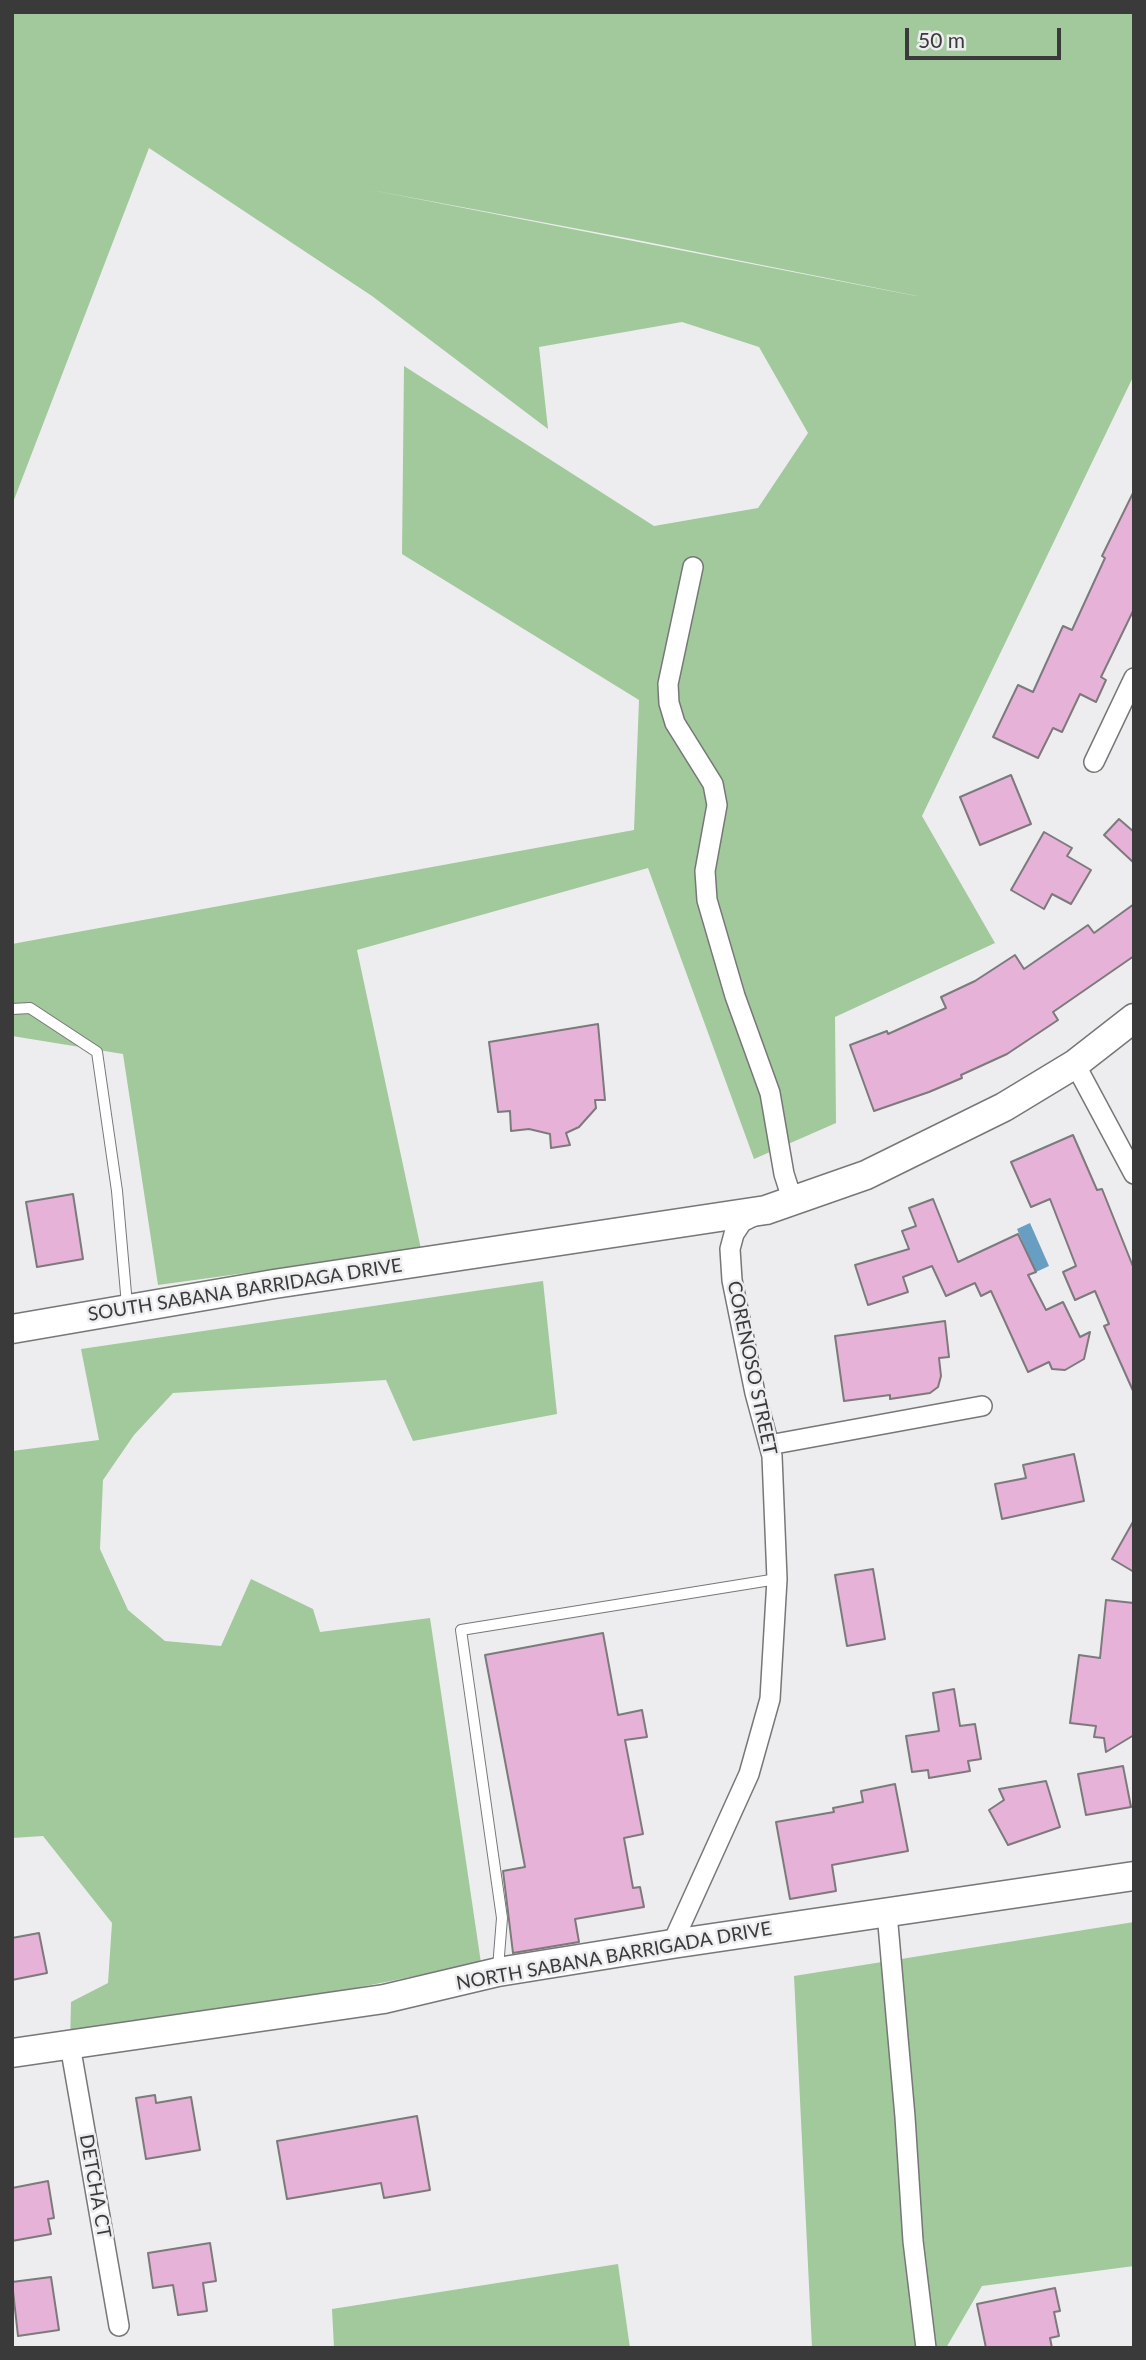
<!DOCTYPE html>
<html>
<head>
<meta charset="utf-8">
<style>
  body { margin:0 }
  #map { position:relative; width:1146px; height:2360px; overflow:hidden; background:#ededef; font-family:Lato,sans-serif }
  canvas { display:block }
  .frame { position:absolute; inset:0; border:14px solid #3a3a3b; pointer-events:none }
  .scale { position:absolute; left:905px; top:28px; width:156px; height:32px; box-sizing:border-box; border:4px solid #3a3a3b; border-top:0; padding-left:9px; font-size:21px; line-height:24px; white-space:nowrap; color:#3a3a3b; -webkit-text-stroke:5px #ededef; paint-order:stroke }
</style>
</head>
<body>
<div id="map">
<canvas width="1146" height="2360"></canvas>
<div class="frame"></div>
<div class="scale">50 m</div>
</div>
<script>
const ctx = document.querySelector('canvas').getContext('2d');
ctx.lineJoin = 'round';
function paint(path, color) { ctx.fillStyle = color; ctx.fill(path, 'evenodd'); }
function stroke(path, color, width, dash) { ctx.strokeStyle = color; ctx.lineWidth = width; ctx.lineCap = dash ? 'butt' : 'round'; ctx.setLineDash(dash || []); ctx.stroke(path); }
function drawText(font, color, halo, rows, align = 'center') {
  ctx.font = font + ' Lato,sans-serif'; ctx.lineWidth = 5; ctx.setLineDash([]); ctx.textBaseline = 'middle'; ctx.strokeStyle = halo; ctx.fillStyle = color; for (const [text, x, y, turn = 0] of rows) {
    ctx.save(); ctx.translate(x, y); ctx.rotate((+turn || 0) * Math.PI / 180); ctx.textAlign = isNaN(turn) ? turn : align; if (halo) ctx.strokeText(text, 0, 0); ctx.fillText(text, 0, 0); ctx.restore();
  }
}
const forest = new Path2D(`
  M12,12h1122v363l-212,441 73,127 -160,74 1,106 -82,36 -106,-291 -291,82 64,299 -263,36 -35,-231 -111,-18v-92l622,-114 5,-130 -237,-146 2,-188 250,160 104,-18 50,-75 -49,-86 -77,-25 -143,25 9,82 -176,-133 -223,-148 -137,357zM366,189l266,50 285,57h-1z
  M543,1281l14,133 -144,27 -27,-61 -213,13 -39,42 -31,45 -3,69 28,61 37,31 56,5 30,-67 62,30 7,23 110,-14 51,345 -411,82 1,-43 37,-19 4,-60 -69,-87 -31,2v-387l87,-11 -18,-91z
  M1134,1922v344l-152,20 -36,62h-134l-18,-372z
  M618,2264l12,84h-296l-2,-39z`);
const water = new Path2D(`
  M1030,1223l19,43 -13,6 -19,-43z`);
const building = new Path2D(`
  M1134,491v118l-33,68 5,3 -10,22 -16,-8 -18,38 -9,-4 -15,30 -45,-21 25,-52 15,7 30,-66 9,4 33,-72 -3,-2z
  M1011,775l20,49 -51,21 -20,-48z
  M1119,819l15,13v31l-30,-28z
  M1044,832l28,16 -5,8 24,14 -20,34 -19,-10 -8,15 -33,-19z
  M1134,904v52l-81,56 5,8 -51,34 -46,21 1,3 -33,14 -55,19 -24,-66 37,-14 1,3 58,-26 -5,-11 34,-16 40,-26 9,14 64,-44 6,8z
  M598,1024l7,76h-10l1,8 -17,19 -13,6 4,12 -19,3 -1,-14 -21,-5 -18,2 -1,-20 -12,1 -9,-70z
  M1073,1135l24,55 5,-1 32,80v124l-30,-67 5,-2 -14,-33 -20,9 -12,-28 13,-6 -26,-67 -19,8 -20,-45z
  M73,1194l10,65 -46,8 -11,-65z
  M933,1199l25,63 60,-28 18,38 -8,3 18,35 17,-8 17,35 10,-5 -6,27 -19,11 -13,-1 -3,-7 -21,10 -37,-81 -10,5 -6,-13 -29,13 -14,-30 -29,11 5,15 -40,13 -13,-40 54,-16 -7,-18 14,-5 -7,-18z
  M945,1321l4,36 -10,1 2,18 -3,11 -8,6 -40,6v-4l-46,6 -9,-65z
  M1074,1454l10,47 -82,18 -7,-35 31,-6 -3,-13z
  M1134,1520v52l-22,-13z
  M873,1569l12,70 -38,7 -12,-71z
  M1106,1600l28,3v132l-28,17 -2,-14 -10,-1 2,-11 -26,-3 9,-68 21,3z
  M603,1633l15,82 24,-5 5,27 -22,3 18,94 -19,4 9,50 7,-1 4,20 -69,12 4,23 -66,11 -10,-82 22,-4 -40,-212z
  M954,1689l6,37 15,-2 6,35 -13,2 2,10 -41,7 -1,-8 -16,2 -6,-36 33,-5 -6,-38z
  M1123,1766l8,41 -45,8 -8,-41z
  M1046,1781l14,46 -52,18 -19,-35 15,-10 -5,-11z
  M895,1784l13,67 -76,14 4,26 -46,8 -14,-77 58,-10 -1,-4 30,-6 -2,-11z
  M39,1933l8,40 -35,7v-42z
  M155,2095l1,8 35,-6 9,53 -54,9 -10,-61z
  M417,2116l13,74 -46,8 -3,-15 -94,16 -10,-58z
  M48,2181l6,37 -6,1 3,15 -39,7v-53z
  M210,2243l6,38 -13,2 4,28 -29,4 -5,-30 -20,3 -5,-35z
  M51,2277l8,53 -41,6 -6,-54z
  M1055,2288l5,23 -6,1 5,24 -9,2 2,10h-66l-9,-44z`);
const lane = new Path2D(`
  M12,1009l18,-1 67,44 20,139 10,114
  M498,1968l4,-50 -41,-288 316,-51`);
const street = new Path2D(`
  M693,567l-25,117 1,19 6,20 38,61 4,21 -12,66 2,29 28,96 35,97 14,81 9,28
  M1094,762l40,-84
  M1075,1064l59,110
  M769,1445l213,-39
  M887,1913l18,204 8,124 13,107
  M672,1944l77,-170 21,-75 7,-120 -5,-123 -17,-63 -23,-113 -2,-31 4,-15 8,-12 14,-7
  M70,2045l49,281`);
const secondary = new Path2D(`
  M12,1329l262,-45 492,-74 100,-35 138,-68 71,-43 59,-46
  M12,2053l372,-54 114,-27 174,-28 462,-68`);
const streetNames = [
  ["SOUTH SABANA BARRIDAGA DRIVE",245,1290,-9],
  ["CORENOSO STREET",752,1368,78],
  ["NORTH SABANA BARRIGADA DRIVE",614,1956,-10],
  ["DETCHA CT",95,2186,80]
];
paint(forest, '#a1c99b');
paint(water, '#679ec1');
paint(building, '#e6b2d7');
stroke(building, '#7c7a7b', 2);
stroke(lane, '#777778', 12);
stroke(street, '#777778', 22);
stroke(secondary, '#777778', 31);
stroke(lane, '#fff', 10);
stroke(street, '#fff', 19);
stroke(secondary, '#fff', 28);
drawText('19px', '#3a3a3b', '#ededef', streetNames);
</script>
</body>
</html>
